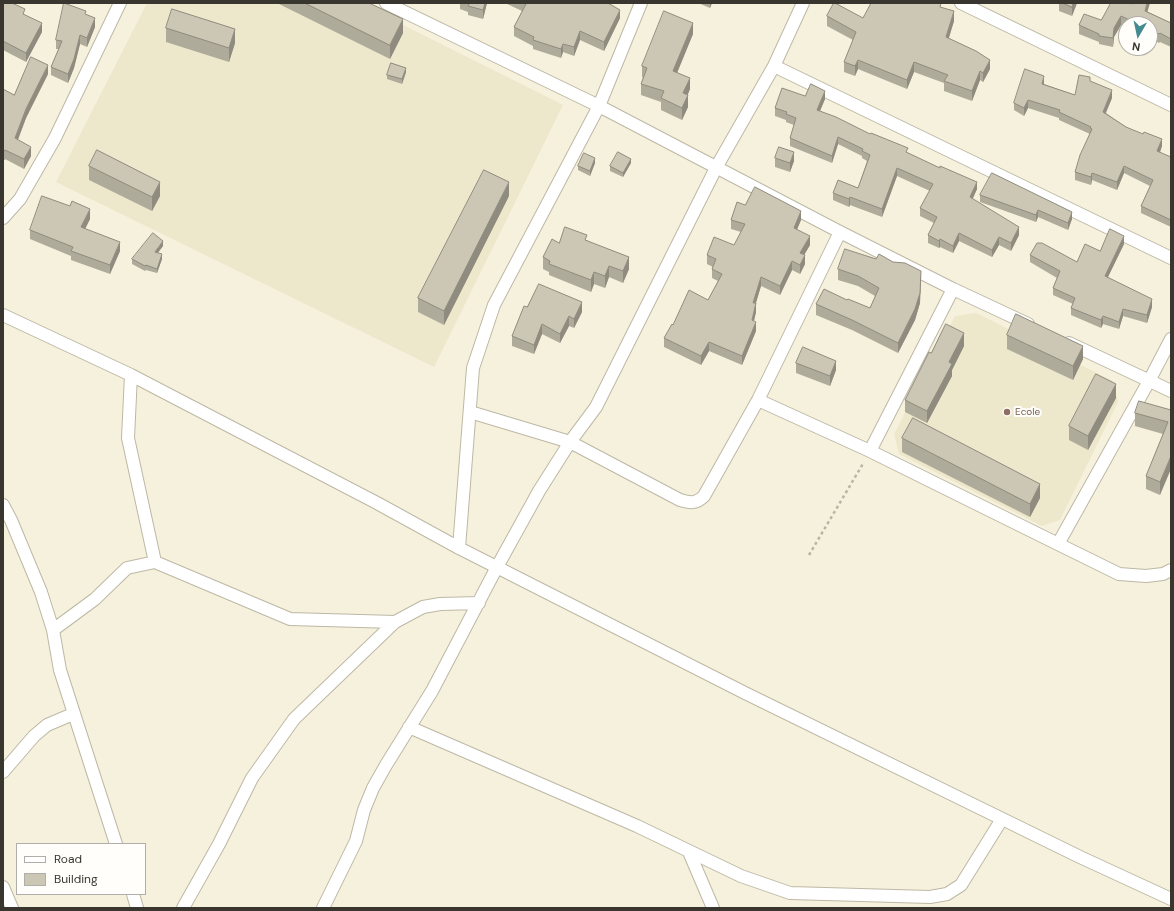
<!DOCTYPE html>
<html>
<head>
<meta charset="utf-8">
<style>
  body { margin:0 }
  #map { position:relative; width:1174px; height:911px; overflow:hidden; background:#f6f1dc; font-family:"DM Sans",sans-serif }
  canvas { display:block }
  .frame { position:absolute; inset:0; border:4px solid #38362e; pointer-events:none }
  .legend { position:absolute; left:16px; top:843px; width:130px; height:52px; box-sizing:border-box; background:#fffefa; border:1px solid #afaea8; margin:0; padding:5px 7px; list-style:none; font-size:12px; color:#38362e }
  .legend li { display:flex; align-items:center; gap:8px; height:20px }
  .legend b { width:20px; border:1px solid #afaea8 }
  .north { position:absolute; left:1118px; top:16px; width:40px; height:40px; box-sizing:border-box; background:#fffefa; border:1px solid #afaea8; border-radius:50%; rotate:189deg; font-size:11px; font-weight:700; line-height:16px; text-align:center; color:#38362e }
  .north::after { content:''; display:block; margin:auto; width:14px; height:18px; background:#448b91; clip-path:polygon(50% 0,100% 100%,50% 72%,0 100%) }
</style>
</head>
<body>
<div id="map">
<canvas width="1174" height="911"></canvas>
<div class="frame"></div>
<ul class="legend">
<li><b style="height:5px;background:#fff"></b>Road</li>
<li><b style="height:11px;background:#ccc7b4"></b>Building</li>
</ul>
<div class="north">N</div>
</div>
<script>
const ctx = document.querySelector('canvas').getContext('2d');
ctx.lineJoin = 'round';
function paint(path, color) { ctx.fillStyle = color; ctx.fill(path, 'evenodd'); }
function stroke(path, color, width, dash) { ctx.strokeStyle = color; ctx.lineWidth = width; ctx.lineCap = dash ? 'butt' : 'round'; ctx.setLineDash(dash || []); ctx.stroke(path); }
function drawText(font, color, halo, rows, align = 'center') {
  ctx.font = font + ' "DM Sans",sans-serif'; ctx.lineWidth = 4; ctx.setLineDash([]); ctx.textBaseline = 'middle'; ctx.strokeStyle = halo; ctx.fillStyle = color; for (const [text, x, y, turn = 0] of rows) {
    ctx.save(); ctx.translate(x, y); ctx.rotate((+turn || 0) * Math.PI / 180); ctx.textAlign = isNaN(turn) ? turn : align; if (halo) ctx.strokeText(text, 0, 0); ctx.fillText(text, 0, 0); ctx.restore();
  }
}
const built = new Path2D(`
  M147,3h212l204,102 -129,262 -378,-185z
  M976,313l137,68 5,21 -58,118 -18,6 -143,-72 -5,-20 61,-118z`);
const path = new Path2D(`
  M809,555l55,-93`);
const street = new Path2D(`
  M386,3l213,103 241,126 113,57 75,35
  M961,3l210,102
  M774,66l397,192
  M3,218l17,-19 35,-61 65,-135
  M3,315l128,60 246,128 82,45 286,145 335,164 91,42
  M1069,343l102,48
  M758,400l112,51 188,93 91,-163 22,-42
  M470,412l100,30 110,58c10,3 16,4 24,-4l54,-96 82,-168
  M870,451l83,-162
  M3,505l8,15 30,72 12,38 7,40 56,174
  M1058,544l61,30 27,2 17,-2 8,-4
  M459,548l14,-180 21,-63 105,-199 42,-103
  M155,562l135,57 105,3
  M53,630l42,-31 32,-31 28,-6 -27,-124 3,-63
  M409,727l228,99 104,50 49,17 140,4 17,-3 14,-9 41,-66
  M3,772l31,-36 13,-11 26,-11
  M689,852l24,56
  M3,887l9,21
  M133,894l4,14
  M183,908l36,-64 33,-66 42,-59 101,-97 28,-15 17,-3 39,-1
  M323,908l33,-67 8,-31 9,-22 13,-23 46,-74 65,-124 42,-76 31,-49 26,-35 121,-241 57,-100 29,-63`);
const wall = new Path2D(`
  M3,3l22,12 17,17 -16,30 -23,-12z
  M277,3h92l34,30 -13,26z
  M460,3h27l-4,16 -15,-4v-3l-8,-3z
  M505,3h106l-1,2 10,13 -16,33 -24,-11 -6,16 -11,-4 -2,6 -28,-9v-3l-19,-10v-9l8,-16z
  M698,3h14l-2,5z
  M1059,3h18l-5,13 -13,-5z
  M1132,4l39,19v24l-11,-5 -1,1 -9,-5v-14h-24v3l-5,-2 -7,12 -1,10 -14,-3v-2l-20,-8v-9l22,-5z
  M941,8l13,13 -5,17 41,31 -7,13 -3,-2 -8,21 -28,-10v-8l-30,-11 -7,17 -49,-20 -3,7 -11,-4v-10l9,-22 -26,-14v-10l36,2z
  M86,15l9,12 -8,20 -7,-3 -6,24 -6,15 -17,-8v-8l8,-18h-3v-9z
  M166,28l69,15 -6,19 -63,-20z
  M693,34l-16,38 13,17 -3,6 1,12 -6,13 -21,-10v-8l-20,-7v-11l2,-6 -1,-1v-11z
  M406,72l-4,12 -15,-5v-4z
  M48,74l-22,44 -8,22 13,16 -7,13 -19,-10v1h-2v-71l11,6z
  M1090,81l22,17 -6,15 20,14 36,19 -2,7 11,4v70l-30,-14v-7l9,-20 -26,-13 -7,17 -25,-10 -1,5 -16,-5v-8l15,-38 -31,-14v-2l-31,-10 -4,8 -10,-6v-7l30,-20v1l31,11z
  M805,96l20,3 -5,12 88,42 69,36 -5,10 47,36 -8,16 -12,-6 -7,12 -33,-16 -6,12 -13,-6 -1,1 -11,-5v-8l6,-12 -14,-7v-8l10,-17 -33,-15 -15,41 -32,-12 -1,2 -16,-7v-7l25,-5 9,-27 -5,-3v-2l-24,-12 -6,19 -42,-17v-8l4,-13 -8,-3v-2l-11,-4v-8z
  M775,158l19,3 -4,11 -15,-5z
  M595,163l-5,13 -12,-6v-4z
  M631,163l-8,14 -13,-6v-5z
  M89,166l71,30 -8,15 -63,-31z
  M980,195l92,24 -4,11 -30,-13 -2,5 -56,-20z
  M509,196l-65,129 -26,-13v-14z
  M745,205l56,15 -4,9 13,16 -6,10 1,9 -5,10 -8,-4 -12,25 -19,-9 -5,17v9l-2,9 2,10 -14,34 -33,-14 -8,14 -37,-18v-9l9,-13 35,-25 10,-19 -6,-3v-9l1,-2 -6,-3v-9l27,-10 7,-13 -10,-3v-9z
  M90,219l-5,10 35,22 -10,23 -39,-14v-4l-41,-17v-9z
  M587,240l42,29 -6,14 -14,-6 -4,11 -11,-4 -3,8 -42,-17v-3l-6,-3v-12l16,-14z
  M1124,244l-16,33 44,30 -5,16 -24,-7 -4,13 -16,-5 -2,4 -30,-13v-7l2,-4 -20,-9v-7l4,-10 -27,-16v-7l47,7 23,-11z
  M163,246l-5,7 4,6 -5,14 -11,-3 -1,1 -13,-7v-5z
  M838,269l83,12 -1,22 -5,17 -17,33 -46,-23 -36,-15v-11l54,4 5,-12 -17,-10 -20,-6z
  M527,307l55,5 -8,16 -5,-2 -9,17 -18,-9 -8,20 -22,-8v-10z
  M1007,335l76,24 -10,21 -66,-31z
  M964,346l-12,24v6l-25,47 -22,-11v-12l26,-47z
  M796,363l40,7 -6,16 -34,-13z
  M1116,398l-28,52 -19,-10v-14z
  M1171,410l-11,85 -14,-6v-13l17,-42 -28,-8v-13z
  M902,438l138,60 -10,19 -128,-65z`);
const shadedWall = new Path2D(`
  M485,3h2l-4,16v-9z
  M710,3h2l-2,5z
  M1073,3h4l-5,13v-9z
  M1147,3h3l-5,17v-9z
  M620,10v8l-16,33v-9z
  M954,11v10l-8,25v-9z
  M1121,16v9l-7,12 -1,10v-9l1,-10z
  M95,18v9l-8,20v-9z
  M403,19v14l-13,26v-14z
  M42,23v9l-16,30v-9z
  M693,23v11l-20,49v-12z
  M235,29v14l-6,19v-14z
  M580,31v9l-6,16v-9z
  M80,35v9l-6,24 -6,15v-9z
  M563,44v8l-2,6v-9z
  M858,60v9l-3,7v-10z
  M990,60v9l-7,13v-9z
  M914,62v10l-7,17v-9z
  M48,65v9l-22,44 -11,29v-9l11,-29z
  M406,68v4l-4,12v-5z
  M980,71v9l-8,21v-10z
  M1044,76v7l-2,8v-7z
  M690,78v11l-5,13 3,-7v12l-6,13v-12l1,-15z
  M1112,90v8l-9,21v-7z
  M825,91v8l-8,19v-8z
  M1028,100v8l-4,8v-8z
  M838,137v7l-6,19v-7z
  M1162,139v7l-5,13v-8z
  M31,147v9l-7,13v-10z
  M794,152v9l-4,11v-9z
  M595,158v5l-5,13v-5z
  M631,159v4l-8,14v-4z
  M1124,166v7l-7,17v-8z
  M897,168v8l-15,41v-8z
  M1092,173v7l-1,5v-8z
  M160,182v14l-8,15v-14z
  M509,182v14l-65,129v-14z
  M977,182v7l-7,16v-8z
  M850,197v8l-1,2v-8z
  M90,209v10l-9,18v-10z
  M1038,210v7l-2,5v-7z
  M801,211v9l-7,17v-9z
  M1072,212v7l-4,11v-7z
  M1019,227v8l-8,16v-8z
  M959,233v8l-6,12v-7z
  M810,236v9l-10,17v-9z
  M1124,236v8l-19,39v-7z
  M999,237v8l-7,12v-7z
  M940,239v8l-1,1v-7z
  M163,241v5l-8,10v-4z
  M120,242v9l-10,23v-9z
  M162,254v5l-5,14v-4z
  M805,255v9l-5,10v-9z
  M629,257v12l-6,14v-12z
  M792,261v9l-12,25v-9z
  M609,266v11l-4,11v-12z
  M921,271l-1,32 -5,17 -17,33v-10z
  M594,272v12l-3,8v-12z
  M761,277v9l-8,26v-9z
  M1152,299v8l-5,16v-8z
  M582,302v10l-8,16v-9z
  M756,303v9l-4,17v-9z
  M1123,309v7l-4,13v-7z
  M569,316v10l-9,17v-9z
  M1103,316v8l-2,4v-8z
  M756,322v9l-14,34v-9z
  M542,324v10l-8,20v-9z
  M964,333v13l-12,24v6l-25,47v-12l22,-49z
  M709,342v9l-8,14v-9z
  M1083,346v13l-10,21v-14z
  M836,361v9l-6,16v-10z
  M1116,384v14l-28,52v-14z
  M1171,456v13l-11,26v-13z
  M1040,484v14l-10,19v-13z`);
const building = new Path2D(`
  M3,3h9l13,6 -2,5 19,9 -16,30 -23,-12z
  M64,3l22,8 -1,3 10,4 -8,20 -7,-3 -6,24 -6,15 -17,-7 11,-26 -6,-1z
  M305,3h64l34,16 -13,26z
  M467,3h18l-2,7 -15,-4 1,-2z
  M523,3h85l12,7 -16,32 -24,-11 -6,16 -11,-3 -2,5 -28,-9 1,-3 -20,-10 12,-23z
  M834,3h1l28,15 8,-15h70l-1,4 14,4 -8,26 30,14 14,9 -7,13 -3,-2 -8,20 -28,-10 4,-6 -34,-13 -7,18 -49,-20 -3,6 -11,-4 12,-30 -29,-16z
  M1063,3h10l-1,4z
  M1111,3h19l2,1v-1h15l-2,8 26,12v16l-11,-6 -1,1 -9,-4v-6h-12l-17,-8 -7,12 -1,10 -14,-2v-2l-20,-9 5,-11 17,6z
  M172,9l63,20 -6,19 -63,-20z
  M664,11l29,12 -20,48 17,7 -7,15 5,2 -6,13 -21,-10 3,-7 -23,-7 6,-16 -5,-2z
  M31,57l17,8 -22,44 -11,29 16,9 -7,12 -19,-9v1h-2v-62l11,6z
  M391,63l15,5 -4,11 -15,-4z
  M1025,69l19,7 -2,8 33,11 4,-20 11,2v4l22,9 -9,22 23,15 17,7 1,-2 18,7 -5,12 14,6v63l-30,-14 12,-26 -29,-14 -7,16 -25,-9 -1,4 -16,-5 5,-17 12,-26 -2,-1 1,-1 -32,-15 1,-2 -32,-10 -4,8 -10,-5z
  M811,84l14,7 -8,19 19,7 34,17 1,-1 37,15 -2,4 34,16v-2l37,16 -7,15 49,30 -8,16 -12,-6 -7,13 -33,-17 -6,13 -13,-7 -1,2 -11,-6 9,-18 -17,-9 13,-24 -36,-16 -15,41 -32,-12 -1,2 -16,-6 5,-13 20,8 12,-33 -8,-4 1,-2 -25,-12 -6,19 -42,-18 6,-20 -10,-4 1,-2 -12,-4 7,-20 23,8z
  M779,147l15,5 -4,11 -15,-5z
  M97,150l63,32 -8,15 -63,-31z
  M618,152l13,7 -8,14 -13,-7z
  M584,153l11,5 -5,13 -12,-5z
  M484,170l25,12 -65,129 -26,-13z
  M992,173l80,39 -4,11 -30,-13 -2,5 -56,-20z
  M755,187l46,24 -7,17 16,8 -10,17 5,2 -5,10 -8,-4 -12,25 -19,-9 -8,26h3l-4,17 4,2 -14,34 -33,-14 -8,14 -37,-18 8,-14 1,1 16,-35 19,10 14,-26 -10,-5 4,-10 -9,-4 7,-18 20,8 11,-21 -14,-4 6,-18 8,3z
  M42,196l28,10 2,-5 18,8 -9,18 39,15 -10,23 -39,-14 2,-4 -43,-17z
  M565,227l22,8 -2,5 44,17 -6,14 -14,-5 -4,10 -11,-4 -3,8 -42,-16 1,-3 -7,-4 9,-18 7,4z
  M1110,229l14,7 -19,40 47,23 -5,16 -24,-6 -4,13 -16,-6 -2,4 -30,-12 4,-10 -22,-10 7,-17 -30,-16 7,-12h5l35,19 8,-18 15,7z
  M153,233l10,8 -8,11 7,2 -5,15 -11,-4 -1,1 -13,-7z
  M845,249l31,10 3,-5 14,8 12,1 16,8 -1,22 -5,16 -17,34 -46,-23 -36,-16 8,-15 23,11 1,-1 22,9 9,-20 -21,-12 -20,-7z
  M539,284l43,18 -8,17 -5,-3 -9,18 -18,-10 -8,21 -22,-9 12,-30 3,1z
  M1016,314l67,32 -10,20 -66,-31z
  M946,324l18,9 -15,29 3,2 -25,47 -22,-11 24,-48 2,1z
  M803,347l33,14 -6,15 -34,-13z
  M1096,374l20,10 -28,52 -19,-10z
  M1139,401l32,9v46l-11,26 -14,-6 22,-54 -33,-9z
  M913,418l127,66 -10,20 -128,-66z`);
const markers = [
  [1007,412,4,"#8d6e63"]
];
const educationNames = [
  ["Ecole",1015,412]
];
paint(built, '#ede7cb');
stroke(street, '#bdb8a5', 14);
stroke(path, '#b9b5a4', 2.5, [3, 3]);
stroke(street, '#fff', 12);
paint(wall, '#afab9b');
paint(shadedWall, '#8f8b7e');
paint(building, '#ccc7b4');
stroke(building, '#8f8b7e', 1);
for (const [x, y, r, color] of markers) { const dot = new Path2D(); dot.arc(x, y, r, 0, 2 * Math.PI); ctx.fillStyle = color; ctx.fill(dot); stroke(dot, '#fffefa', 1.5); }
drawText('10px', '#785e54', '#fffefa', educationNames, 'left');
</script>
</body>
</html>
